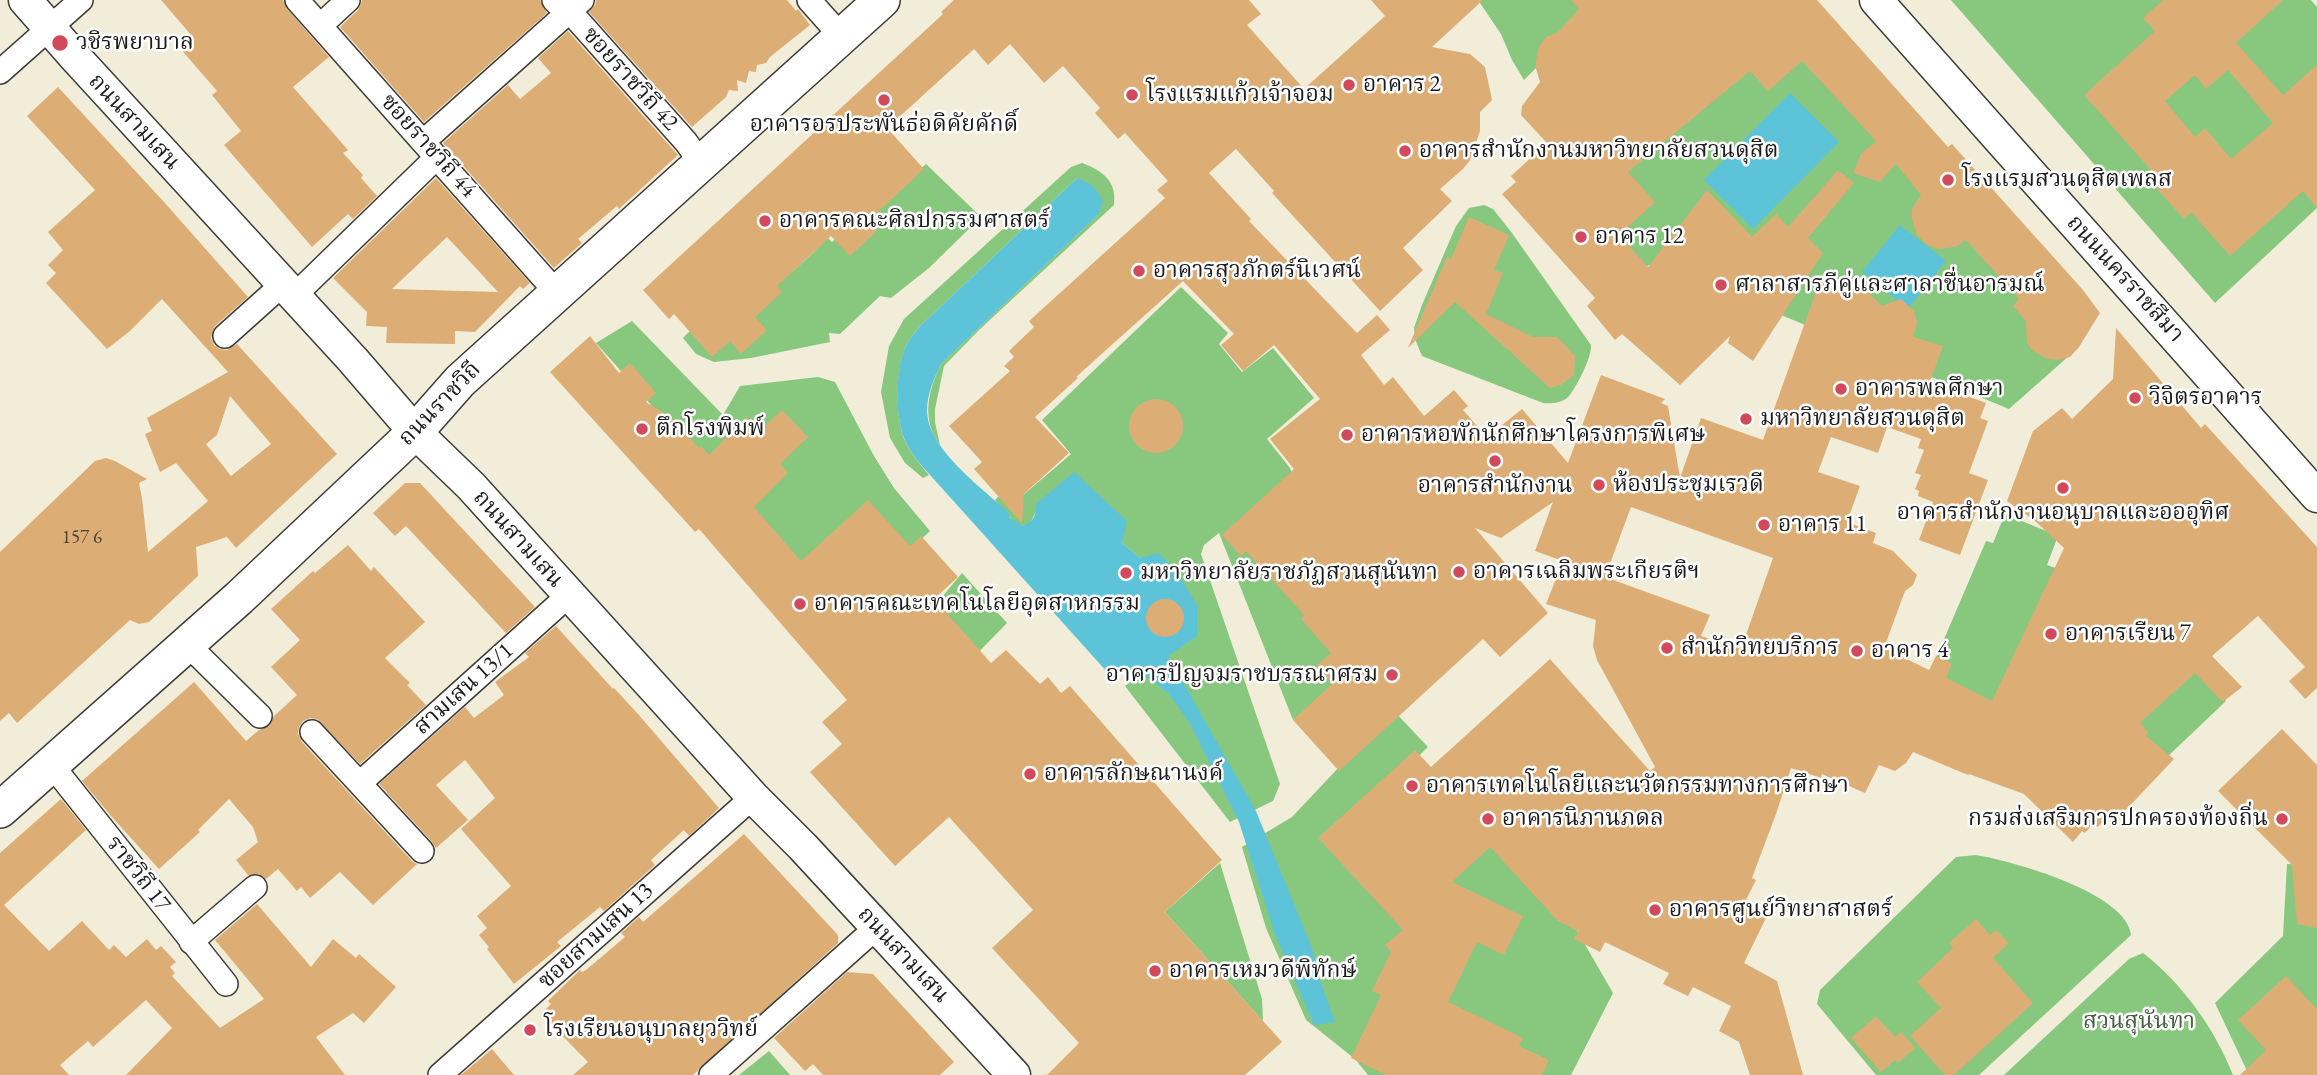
<!DOCTYPE html>
<html>
<head>
<meta charset="utf-8">
<style>
  body { margin:0 }
  canvas { display:block; background:#f1edd9 }
</style>
</head>
<body>
<canvas width="2317" height="1075"></canvas>
<script>
const ctx = document.querySelector('canvas').getContext('2d');
ctx.lineJoin = 'round';
function paint(path, color) { ctx.fillStyle = color; ctx.fill(path, 'evenodd'); }
function stroke(path, color, width, dash) { ctx.strokeStyle = color; ctx.lineWidth = width; ctx.lineCap = dash ? 'butt' : 'round'; ctx.setLineDash(dash || []); ctx.stroke(path); }
function drawText(font, color, halo, rows, align = 'center') {
  ctx.font = font + ' "EB Garamond","Noto Serif Thai",serif'; ctx.lineWidth = 5; ctx.setLineDash([]); ctx.textBaseline = 'middle'; ctx.strokeStyle = halo; ctx.fillStyle = color; for (const [text, x, y, turn = 0] of rows) {
    ctx.save(); ctx.translate(x, y); ctx.rotate((+turn || 0) * Math.PI / 180); ctx.textAlign = isNaN(turn) ? turn : align; if (halo) ctx.strokeText(text, 0, 0); ctx.fillText(text, 0, 0); ctx.restore();
  }
}
const green = new Path2D(`
  M1478,0h126l-80,80 -12,-20 -11,-26z
  M1951,0h360l6,7v201l-102,95z
  M1790,31l289,316 -70,62 -228,-94 -81,-78 -60,33 -59,-69z
  M1082,163c21,8 35,18 32,42l-135,125 -35,36 -9,43v13l5,23c-19,-26 -12,-54 1,-81l157,-149 -21,-37 -158,149c-4,6 -10,12 -13,19 -11,24 -11,74 0,97 6,12 15,22 23,32l-6,3 -18,-15 -15,-25 -9,-46 8,-46 15,-27 167,-152z
  M926,164l55,53 -52,51 -38,30 -11,-2 -40,38 -11,-1 1,9 -79,16 -37,4 -18,-8 -13,-16 78,-79 31,13 23,-21 5,-21 12,12z
  M1484,205l9,4 19,24 79,112c1,12 -14,41 -22,51 -6,7 -18,8 -26,7l-121,-47 -7,-17 -1,-11 8,-23 34,-79 13,-18z
  M1181,287l47,46 -9,11 23,28 31,-24 41,50 -47,41 23,29 69,202 -66,50 -74,-187 -15,12 -3,9 79,230 -7,17 -43,21 -105,-136 42,-31 -27,-97 -18,-15 -86,-32 -6,13 -7,2 -8,-3 -20,-23 13,-13 13,10 50,-43 -29,-34z
  M632,321l91,94 17,-29 78,-9 17,5 39,74 20,32 36,43 -90,86 -244,-274z
  M2005,514l53,22 -11,29 11,4 -65,139 -66,-29 59,-138 7,2z
  M962,573l45,50 -77,79 -42,-40z
  M2195,668l31,33 -61,58 -31,-32z
  M1393,710l35,37 -98,96 158,-6 80,78 45,78 -42,82h-203l-13,-16 -49,-39 -40,-92 -24,-81 50,-30z
  M1976,855c37,6 151,38 155,80l-152,140h-103l-59,-71 3,-14 136,-133z
  M1220,863l42,136 1,22 -98,-109z
  M2287,864l30,1v210h-68l-34,-72 68,-67z
  M2143,953c39,30 72,76 90,122h-229l125,-116z
  M769,1051l21,24h-51z`);
const water = new Path2D(`
  M1790,93l49,49 -86,87 -49,-49z
  M1077,178c14,5 19,10 26,23l-5,14 -157,149c-7,15 -14,30 -14,47 1,38 54,76 81,101l2,6 13,8c11,-4 13,-11 13,-22l38,-32 53,49 -5,22 18,15 18,-5 18,17 21,35v31l-29,20 88,155 56,137 7,30 16,44 -21,3 -39,-91 -36,-112 -50,-100 -20,-28 -20,-16 -15,-7 -26,2 -186,-207c-7,-9 -14,-17 -18,-28 -9,-24 -9,-69 2,-92 3,-7 9,-13 13,-19z
  M1900,225l46,36 -38,48 -46,-37z`);
const building = new Path2D(`
  M161,0h122l4,9 42,48 -36,30 55,63 -5,3 20,22 -2,3 16,18 -24,23 -5,-5 -36,33 -88,-102 17,-14 -29,-36 5,-4 -38,-44 13,-11z
  M362,0h178l7,13 -123,109 -84,-95 18,-17z
  M596,0h191l9,11 2,-2 12,16 -40,32 -4,6 -9,2 -1,7 -7,-1 -3,12 -9,-3 1,11 -9,-1 -3,7 -34,30 -103,-115 6,-7z
  M954,0h295l12,14 -14,11 57,64 81,-73 -14,-16h112l-51,47 38,7 15,13 7,33 -12,12v19l-10,29 -7,9 -23,20 12,12 -49,47 20,22 -43,41 -108,-118 2,-2 -38,-42 -27,24 42,46 -2,2 108,112 20,-18 13,15 -29,25 23,30 9,-8 31,39 30,-26 14,16 -5,4 24,27 35,-28 46,54 33,-88 64,24 -4,4 7,3 12,72 21,-60 62,22 59,-165 48,19 12,12 19,-7 13,12 3,12 -4,14 30,9 -13,36 56,21 -6,15 8,3 -19,52 19,7 -28,75 -41,-15 14,-38 -15,-6 1,-5 -4,-2 6,-14 -6,-2 9,-23 -6,-2 3,-9 -34,-12 -9,26 -47,-16 -13,35 42,14 -13,36 29,11 -3,10 20,8 24,24 -4,10 -8,6 -21,57 45,22 7,-14 16,7 -6,15 46,23 72,-153 -29,-27 -28,-20 26,-70 29,-23 10,11 41,-40 3,-51 85,100 4,-4 112,123v141l-12,11 -16,-18 16,-14 -47,-51 -46,40 30,31 -19,15 -28,-29 -55,50 8,9 -2,4 28,23 -52,55 -4,-5 -9,11 -2,-3 -9,10 -4,-4 -9,10 -3,-2 -9,11 -49,-48 -55,-20 -1,1 -55,-23 -7,11 -11,8 -16,-6 -14,28 -43,-19 -1,4 -30,-10 -15,46 -24,64 4,2 -12,24 23,12 -23,47 33,18 26,94h-53l-11,-33 -20,-11 12,-25 -38,-19 -5,9 -25,-12 6,-11 -64,-31 -5,10 -26,-13 4,-8 -20,-10 -68,-74 -38,35 71,34 -19,39 -27,-13 -29,60 75,36 -4,8 30,14 -7,15h-156l-35,-17 30,-63 -9,-4 19,-39 -6,-7 18,-15 -85,-92 97,-88 16,17 119,-108 100,112 5,-4 -58,-107 -4,-14 3,-26 -50,-16 17,-43 -28,-10 18,-49 -52,36 -26,-10 73,85 -48,44 -17,-18 -144,132 -46,-51 39,-36 -16,-18 15,-13 -30,-34 3,-4 -58,-64 -5,5 -19,-21 72,-66 -24,-30 50,-40 -46,-54 -31,26 -22,-26 13,-11 -51,-53 -107,96 2,1 -43,39 34,36 -45,41 -2,29 -48,-54 8,-7 -33,-36 61,-55 -6,-5 10,-9 -5,-6 25,-24 -5,-6 136,-123 -8,-8 11,-9 -43,-48 -7,6 -23,-26 5,-5 -37,-42 -19,17 -34,-39 -22,21 -14,-16 -87,79 37,41 -56,52 9,10 -27,25 -19,-20 -54,50 5,6 -27,25 12,13 -26,24 -11,-13 -18,16 -38,-43 -5,5 -26,-29 300,-276 -2,-2zM1631,507l142,51 -32,91 -40,-13 9,-21 -105,-38z
  M1571,0h246l131,147 4,-3 131,146 17,23 -21,34 -9,10 -11,3 -12,-1 -14,-8 -6,-8 -1,-22 -13,-15 6,-7 -53,-59 -10,7 -18,2 -12,-5 -9,-9 -5,-16v-10l9,-14 -25,-31 -16,18 -27,-9 8,-19 15,-13 -74,-80 -34,30 -18,-20 -122,101 27,30 -36,33 29,32 59,-77 45,47 24,-23 12,13 50,-57 16,13 -46,55 15,15 -70,108 -25,-18 2,-7 -50,49 -58,-51 -7,6 -28,-34 8,-8 -93,-104 14,-12 -5,-6 36,-33 -26,-28 1,-9 18,-24 -5,-17 4,-19 7,-9 12,-5 21,-23z
  M2163,0h120l-47,43 47,52 34,-30v143l-14,-17 -73,65 -39,-44 -7,7 -38,-42 6,-6 -68,-76 71,-64 -12,-13zM2228,70l45,53 -42,36 -26,-31 -10,9 -30,-36 30,-26 11,14z
  M568,31l110,124 -59,54 -2,-3 -39,33 4,4 -28,25 -111,-125 65,-58 12,14 31,-26 -13,-15z
  M58,87l106,115 84,95 -33,29 -4,12 3,7 6,4 7,1 10,-6 100,110 -101,94 -9,-11 -31,10 2,29 -49,46 -10,2 -9,-4 -113,103 -8,-10 -9,8v-169l95,-91 11,-3 9,3 32,18 -8,4 3,15 6,54 60,-51 -32,-38 -16,9 -15,-38 7,-3 -5,-13 81,-46 -66,-73 -32,32 -23,18 -61,-66 10,-10 -8,-8 15,-15 -15,-18 47,-42 -68,-74zM230,396l41,48 -40,32 -25,-32 11,-9z
  M436,178l94,105 -7,6 -3,-3 -45,46 -20,-1v13l-69,-1 1,-16 -21,-1 1,-14 -34,-34zM447,237l51,55 -106,-3z
  M1469,217l40,18 -15,35 9,3 -17,41 47,23h24l18,19 -1,19 -13,10 -11,3 -95,-86 -47,46 39,-91 4,2z
  M590,336l29,37 11,-10 26,30 -10,9 24,15 29,31 2,-2 8,9 38,-38 13,13 22,-20 26,27 -28,27 8,9 -34,34 47,54 67,-61 42,46 11,-10 37,41 -24,22 57,64 15,-13 34,34 8,-7 13,16 9,-7 152,174 -57,52 117,130 -37,33h-198l32,-32 -87,-95 41,-38 -84,-93 -54,49 -85,-94 32,-28 -20,-22 25,-22 -148,-171 -4,3 -145,-160z
  M1129 426a27 27 0 1 1 54 0a27 27 0 1 1-54 0Z
  M405,483h15l115,124 -29,26 -100,-107 -11,10 -22,-23z
  M348,545l23,26 3,-4 51,55 -40,36 25,25 -3,2 19,20 -66,59 -43,-45 -7,-1 -7,3 -4,6 -1,7 4,8 110,119 5,3 -44,41 -33,-33 -30,26 -9,-11 -4,4 -19,-22 -12,10 -7,-5 -11,1 -12,-15 22,-18 -5,-15 -24,-28 -31,31 2,2 -41,37 -48,-53 -29,-35 112,-99 52,59 13,-11 10,-4 5,-10 23,-21 -26,-28 29,-27 -29,-31 42,-38 2,2z
  M1146 618a19 19 0 1 1 38 0a19 19 0 1 1-38 0Z
  M556,626l57,63 1,-1 24,26 81,94 -30,28 -5,-6 -33,30 4,5 -51,46 -4,-4 -43,35 4,4 -47,38 -27,-35 2,-2 -10,-12 8,-7 -10,-12 34,-30 -50,-57 34,-31 -30,-38 -29,25 32,35 -32,28 -4,-6 -53,-58 86,-77 9,11 30,-23 -9,-13 34,-25 -4,-4z
  M2282,729l35,36v163l-20,-4 -5,-59 -74,-74z
  M61,799l25,31 -82,75 45,46 33,-30 27,29 5,-5 12,12 21,-18 9,11 5,-4 15,16 -6,5 5,6 -3,3 48,52 44,-29 -49,-59 42,-36 54,63 22,-28 23,19 3,-4 37,33 -32,36 -11,-10 -37,24 29,38h-219l46,-47 -26,-28 -53,47 -5,-6 -28,24 9,10h-69v-222z
  M744,834l94,101v8l-145,132h-120l15,-13 -47,-48 10,-10 -3,-3 32,-31 2,2 4,-2 39,-33 -4,-4 18,-16 4,5z
  M1976,919l14,16 6,-5 13,13 -16,15 40,45 -79,72h-9l-35,-39 31,-28 -24,-26 36,-34 -4,-5z
  M847,972l26,2 81,88 -14,13h-117l-10,-11 -8,7 -31,-33z
  M2286,976l31,33v66h-77l26,-25 -28,-30z
  M1876,1016l19,21 6,-5 14,16 -17,15 -3,-3 -14,12 -30,-34z
  M492,1049l22,26h-53z`);
const minor = new Path2D(`
  M297,0l260,293
  M554,0l8,8 12,8 112,126 15,21
  M809,0l32,36
  M320,26l28,-26
  M0,72l81,-72
  M424,141l158,-141
  M294,296l143,-139
  M225,336l58,-52
  M186,643l74,73
  M312,732l110,119
  M51,764l175,220
  M360,783l209,-188
  M191,942l64,-55
  M440,1075l313,-278
  M711,1075l166,-148`);
const secondary = new Path2D(`
  M25,0l50,57 278,303 62,72 56,54 282,311 50,50 211,228
  M1876,0l441,496`);
const primary = new Path2D(`
  M0,810l239,-212 176,-166 45,-51 21,-19 401,-362`);
const markers = [
  [60,43,9,"#d1495b"],
  [1349,85,7,"#d1495b"],
  [1132,95,7,"#d1495b"],
  [884,100,7,"#d1495b"],
  [1405,151,7,"#d1495b"],
  [1948,180,7,"#d1495b"],
  [765,221,7,"#d1495b"],
  [1581,237,7,"#d1495b"],
  [1139,271,7,"#d1495b"],
  [1721,285,7,"#d1495b"],
  [1841,389,7,"#d1495b"],
  [2135,398,7,"#d1495b"],
  [1746,419,7,"#d1495b"],
  [642,429,7,"#d1495b"],
  [1347,435,7,"#d1495b"],
  [1495,461,7,"#d1495b"],
  [1599,485,7,"#d1495b"],
  [2063,488,7,"#d1495b"],
  [1764,525,7,"#d1495b"],
  [1459,572,7,"#d1495b"],
  [1126,573,7,"#d1495b"],
  [800,604,7,"#d1495b"],
  [2051,634,7,"#d1495b"],
  [1667,648,7,"#d1495b"],
  [1857,651,7,"#d1495b"],
  [1392,675,7,"#d1495b"],
  [1030,774,7,"#d1495b"],
  [1412,786,7,"#d1495b"],
  [1488,819,7,"#d1495b"],
  [2282,819,7,"#d1495b"],
  [1655,910,7,"#d1495b"],
  [1155,971,7,"#d1495b"],
  [530,1030,7,"#d1495b"]
];
const numberNames = [
  ["157 6",82,538]
];
const poiNames = [
  ["วชิรพยาบาล",76,43],
  ["อาคาร 2",1363,85],
  ["โรงแรมแก้วเจ้าจอม",1146,95],
  ["อาคารอรประพันธ่อดิคัยคักดิ์",884,125,"center"],
  ["อาคารสำนักงานมหาวิทยาลัยสวนดุสิต",1419,151],
  ["โรงแรมสวนดุสิตเพลส",1962,180],
  ["อาคารคณะศิลปกรรมศาสตร์",779,221],
  ["อาคาร 12",1595,237],
  ["อาคารสุวภักตร์นิเวศน์",1153,271],
  ["ศาลาสารภีคู่และศาลาชื่นอารมณ์",1735,285],
  ["อาคารพลศึกษา",1855,389],
  ["วิจิตรอาคาร",2149,398],
  ["มหาวิทยาลัยสวนดุสิต",1760,419],
  ["ตึกโรงพิมพ์",656,429],
  ["อาคารหอพักนักศึกษาโครงการพิเศษ",1361,435],
  ["ห้องประชุมเรวดี",1613,485],
  ["อาคารสำนักงาน",1495,486,"center"],
  ["อาคารสำนักงานอนุบาลและอออุทิศ",2063,513,"center"],
  ["อาคาร 11",1778,525],
  ["อาคารเฉลิมพระเกียรติฯ",1473,572],
  ["มหาวิทยาลัยราชภัฏสวนสุนันทา",1140,573],
  ["อาคารคณะเทคโนโลยีอุตสาหกรรม",814,604],
  ["อาคารเรียน 7",2065,634],
  ["สำนักวิทยบริการ",1681,648],
  ["อาคาร 4",1871,651],
  ["อาคารปัญจมราชบรรณาศรม",1378,675,"right"],
  ["อาคารลักษณานงค์",1044,774],
  ["อาคารเทคโนโลยีและนวัตกรรมทางการศึกษา",1426,786],
  ["อาคารนิภานภดล",1502,819],
  ["กรมส่งเสริมการปกครองท้องถิ่น",2268,819,"right"],
  ["อาคารศูนย์วิทยาสาสตร์",1669,910],
  ["อาคารเหมวดีพิทักษ์",1169,971],
  ["โรงเรียนอนุบาลยุววิทย์",544,1030]
];
const streetNames = [
  ["ซอยราชวิถี 42",630,79,48],
  ["ถนนสามเสน",134,122,47],
  ["ซอยราชวิถี 44",428,146,48],
  ["ถนนนครราชสีมา",2125,279,48],
  ["ถนนราชวิถี",440,404,-46],
  ["ถนนสามเสน",518,539,48],
  ["สามเสน 13/1",464,689,-42],
  ["ราชวิถี 17",138,874,52],
  ["ซอยสามเสน 13",596,936,-42],
  ["ถนนสามเสน",903,955,47]
];
const parkNames = [
  ["สวนสุนันทา",2139,1022]
];
paint(green, '#88c77e');
paint(water, '#5cc3d9');
paint(building, '#dcae75');
stroke(minor, '#3c3b38', 26);
stroke(secondary, '#3c3b38', 35);
stroke(primary, '#3c3b38', 38);
stroke(minor, '#fff', 23);
stroke(secondary, '#fff', 32);
stroke(primary, '#fff', 35);
for (const [x, y, r, color] of markers) { const dot = new Path2D(); dot.arc(x, y, r, 0, 2 * Math.PI); ctx.fillStyle = color; ctx.fill(dot); stroke(dot, '#fff', 2.5); }
drawText('19px', '#4c4032', null, numberNames);
drawText('23px', '#1c1c1c', '#fff', poiNames, 'left');
drawText('23px', '#1c1c1c', '#fff', streetNames);
drawText('23px', '#476043', '#fff', parkNames);
</script>
</body>
</html>
